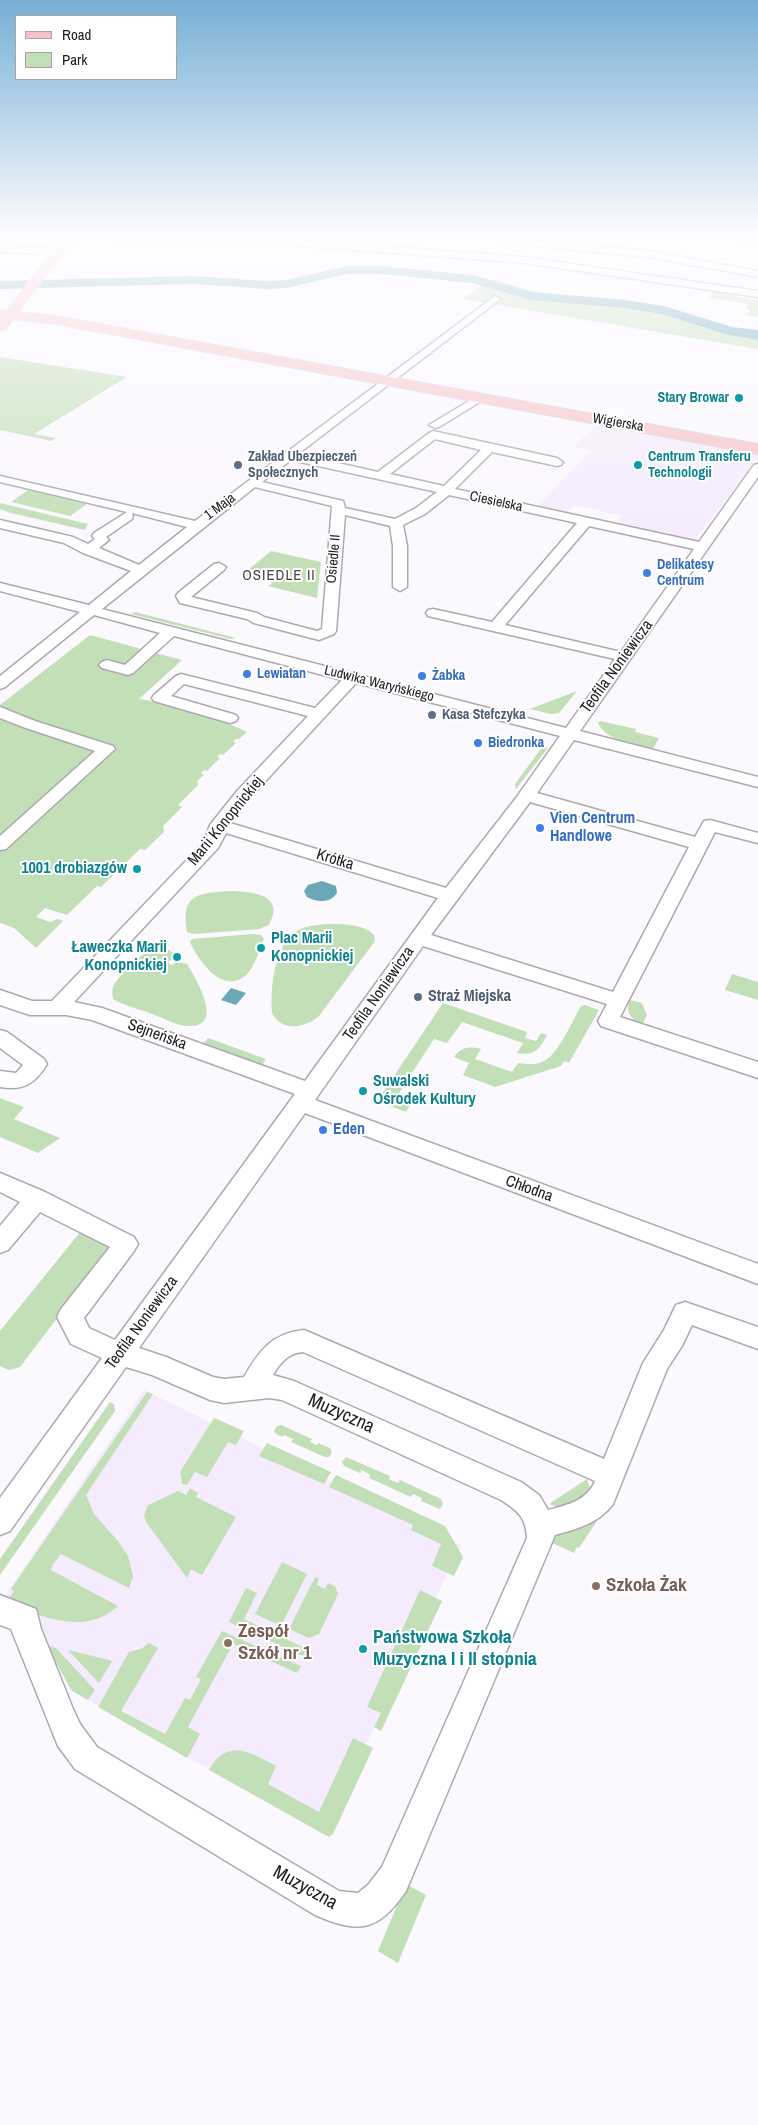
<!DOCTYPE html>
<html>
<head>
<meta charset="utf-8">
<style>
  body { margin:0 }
  #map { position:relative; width:758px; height:2125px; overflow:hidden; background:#fbf8fe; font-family:"Archivo Narrow",sans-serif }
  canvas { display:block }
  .legend { position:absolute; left:15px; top:15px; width:162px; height:65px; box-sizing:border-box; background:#fff; border:1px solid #a5a5a5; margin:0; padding:6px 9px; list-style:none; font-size:15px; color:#1d1d1f }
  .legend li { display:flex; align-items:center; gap:10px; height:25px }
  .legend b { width:25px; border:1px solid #a5a5a5 }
</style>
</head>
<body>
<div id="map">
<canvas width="758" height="2125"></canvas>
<ul class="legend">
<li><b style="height:6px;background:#f6c3c8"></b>Road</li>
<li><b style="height:14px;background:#c3dfb8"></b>Park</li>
</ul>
</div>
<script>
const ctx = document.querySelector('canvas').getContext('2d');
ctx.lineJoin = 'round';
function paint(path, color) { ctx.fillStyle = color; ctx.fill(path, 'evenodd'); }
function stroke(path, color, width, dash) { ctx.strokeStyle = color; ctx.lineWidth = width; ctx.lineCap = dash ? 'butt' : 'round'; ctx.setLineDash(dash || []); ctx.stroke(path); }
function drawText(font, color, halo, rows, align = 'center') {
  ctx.font = font + ' "Archivo Narrow",sans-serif'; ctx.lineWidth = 4; ctx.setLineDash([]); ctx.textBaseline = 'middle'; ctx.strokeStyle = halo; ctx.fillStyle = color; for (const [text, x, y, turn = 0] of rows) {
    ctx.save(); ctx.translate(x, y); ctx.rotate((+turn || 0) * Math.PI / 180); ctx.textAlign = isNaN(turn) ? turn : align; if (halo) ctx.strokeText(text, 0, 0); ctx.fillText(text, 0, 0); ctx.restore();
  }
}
const education = new Path2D(`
  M599,422l159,30v7l-65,83 -78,-17 7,-9 -48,-11 -9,9 -29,-6 54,-57 -17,-4z
  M144,1390l317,155 -138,289 -248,-141 -69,-99z`);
const green = new Path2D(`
  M491,279l59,17 97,7 44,15 45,11 22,3v17l-296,-50z
  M714,291l44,10v16l-12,-2 5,-5 -6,-1 3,-5 -40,-6z
  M0,357l127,20 -93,57 22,4 -5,3 -51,-11z
  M28,490l59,14 -17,12 -59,-14z
  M0,503l88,21 -3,6 -74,-17 -11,-4z
  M271,551l50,11 -4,36 -49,-12 5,-3 -31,-8z
  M135,612l101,26 -5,1 -100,-25z
  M90,635l92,25 -43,39c37,4 75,17 108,33l-8,7h-3l-3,3 3,1 -13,12 -3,-1 -3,3 3,1 -13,13 -3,-1 -3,3 3,2 -7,6 1,4 -20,20 4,2 -19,19 1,6 -19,18 -5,-1 -39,38 -4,-1 -30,29 -22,-7 -9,9 14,5 8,-3 5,2 -27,27 -22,-20 -14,-5v-218z
  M577,691l-18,22 -8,1 -21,-5z
  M600,721l36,8 -1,3 24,6 -6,11c-17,-4 -47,-8 -55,-26z
  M543,746l5,2 -32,41 -1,-5z
  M232,891c23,1 53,4 37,34l-10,4 -65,5 -7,-2c-7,-39 12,-39 45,-41z
  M329,924c15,0 34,0 45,11l1,6 -56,75c-13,12 -38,16 -47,-3 -2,-24 2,-66 23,-81 11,-7 22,-7 34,-8z
  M253,934l8,1 3,4c-5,11 -9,28 -18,36 -23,21 -48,-15 -56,-33l2,-3z
  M161,945l14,9 -2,4 -5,4 3,3 7,-3 9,2c8,13 39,63 2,62 -12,0 -26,-8 -37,-12 -12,-5 -28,-8 -39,-15 -1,-5 -1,-8 0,-12 5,-12 35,-41 48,-42z
  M732,974l26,8v18l-33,-10z
  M630,1000l12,3 5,12 -5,10c-12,-7 -17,-12 -12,-25z
  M443,1003l84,29 -2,6 11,3 5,-8 6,2c-8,15 -12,21 -30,18l6,-10 -61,-21 -15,21 -13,-4 -35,54 15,6 -8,13 -29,-11z
  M585,1005l14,5 -30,53 -5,-2 -3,5 -66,21 -32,-12 6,-12 -15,-6c7,-10 15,-11 27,-8l-6,10 37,13 6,-9c8,1 17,2 24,-1 16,-6 30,-41 39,-56z
  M208,1038l58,21 -4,6 -59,-21z
  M0,1098l24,9 -10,12 46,19 -22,15 -38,-16z
  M81,1231l26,13 1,7 -88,116 -11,3 -9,-4v-35z
  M147,1392l6,2 -67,101 8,19 24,27 10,15 5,20 -4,12 -68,-34 -8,10 -2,6 67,36c-32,30 -77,12 -111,-5l7,-10 -3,-2z
  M110,1402l4,2 1,7 -115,164v-16z
  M214,1418l30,13 -8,14 -8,-3 -21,35 -12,-5 -8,13 -5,-1 -2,-12z
  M281,1425l31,14 -2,3 7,3 1,-2 12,5 2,5 -3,4h-4l-34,-15 2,-3 -9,-4 -2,2 -6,-3 -2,-3 3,-5z
  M267,1443l64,29 -7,12 -65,-28z
  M346,1457l44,19 -1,3 9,4 2,-3 41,19 2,5 -3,5 -19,-8 1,-3 -9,-4 -2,3 -42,-19 1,-3 -8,-5 -2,3 -16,-7 -2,-4z
  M336,1475l109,51 18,31 -9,19 -22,-10 9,-22 -30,-14 2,-5 -84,-38z
  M587,1479l3,10 -2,6 -28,13 -11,-4z
  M190,1488l8,5 -2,4 40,20 -34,58 -11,-6 -4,9 -41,-56 -2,-7 4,-10 30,-14 8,4z
  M599,1518l-20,30 -2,-1 -3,6 -22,-10c8,-19 33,-14 47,-25z
  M282,1562l25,12 -26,52 -26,-12z
  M315,1577l4,2 -2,6 8,4 3,-6 7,3 3,8 -19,40 -10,4 -20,-9z
  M246,1588l11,5 -13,26 65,31 -4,7 -76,-35z
  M420,1590l22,11 -61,130 -7,-4 7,-14 -14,-6z
  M222,1631l79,35 -4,7 -64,-29 -45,83 12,7 -13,24 -89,-51 31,-55 12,-3 8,-6 9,5 -37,63 44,23 20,-36 5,2 11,-21 -5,-2z
  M47,1645l9,3 39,42 -7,10 -17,-10z
  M68,1650l41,10 3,1 -13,22z
  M353,1738l20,10 -40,86 -4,3 -120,-67c18,-33 43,-17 67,-4l-8,18 51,28z
  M406,1884l20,11 -28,68 -20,-12z`);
const water = new Path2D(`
  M322,881l14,5 1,7c-7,10 -19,10 -30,4l-3,-6 4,-6z
  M231,988l15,5 -10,12 -15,-5z`);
const river = new Path2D(`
  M346,266h35l92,9 59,17 93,8 39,6 68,21 26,3v10l-33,-6 -63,-20 -37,-6 -94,-8 -59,-17 -91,-9h-35l-59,14 -20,1 -75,-5 -192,5v-8l192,-5 75,5 20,-1z`);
const minor = new Path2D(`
  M90,234l184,4 250,19 234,34v6l-234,-34 -250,-19 -181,-6 -3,-1z
  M481,234h29l1,1c-6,4 -24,3 -30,-1z
  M723,234l35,2v6l-31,-5z
  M505,238l144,13 109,20v6l-109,-20 -147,-14 -1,-2z
  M0,246l44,2 4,3 -4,3 -44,-2z
  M495,296l5,3 -2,2 -200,153 80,18 51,-39 4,-2 124,27 6,4 -2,3 -4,1 -65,-14 -37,37 244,53 55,-77 4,-1v13l-178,254 178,46v10l-184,-47 -37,53 158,44 9,-16 6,-1 48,13v10l-43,-11 -95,185 138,45v16l-157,-52 -3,-5 9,-17 -184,-58 -108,154 443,164v20l-453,-171 -166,235 27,9 47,20 11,2 20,-2c15,-26 28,-44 60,-47l300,129 39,-96 21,-33 12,-25 9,-3 73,25v22l-66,-24 -10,21 -15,23 -54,135c-14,19 -36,25 -58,31l-149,356c-28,41 -47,43 -91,24l-240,-146 -17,-23 -47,-117 -11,-4v-30l36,14 5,20 32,80 7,15 17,23 242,144 19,2 10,-8 14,-18 145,-329c-1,-21 -9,-27 -26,-38l-219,-100 -13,-2 -45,5 -14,-3 -58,-25 -26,-8 -116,164 -10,4v-37l102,-140 -31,-14 -14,-27 4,-8 49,-62 -70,-35 -32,38 -8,3v-27l20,-24 -20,-10v-19l45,19 89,45 4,7 -4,7 -50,67 5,10 26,12 180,-246 -203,-74 -26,-5h-36l-30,-10v-15l32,11h20l152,-159 6,-17 27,-34 71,-75 -124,-32 -13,12 65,19 2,3 -2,3 -6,2 -76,-22 -2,-3 2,-3 22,-19 5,-2 134,34 27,-28 -168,-44 -41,37 -5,2 -26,-7 -3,-3 3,-3 5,-2 18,5 35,-32 -66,-18 -89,72 -5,2v-13l80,-64 -80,-21v-8l89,22 42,-34 -48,-18 -19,-10 -64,-15v-8l73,17 15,7 7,-5 -3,-3 2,-3 33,-21 -127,-30v-6l195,45zM435,439l46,11 -37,36 -54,-12zM291,460l146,32 -21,16 -21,11 -50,-11 -2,-7 -81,-19zM255,487l77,19 -10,123 -5,2 -53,-14 -7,-4 -66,-16 33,-27 2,-3 -7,-4 -5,1 -36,29 -2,3 4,7 67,16 7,4 65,17 15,-6 2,-3 9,-116 45,11 3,20v41l7,4 7,-4v-41l-4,-21 22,-11 24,-19 128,28 -85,99 -59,-13 -5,1 -2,3 2,3 187,43 -49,69 -464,-119zM132,513l55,14 -48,38 -40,-17 10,-8 -3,-3 26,-18 1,-3zM589,526l105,23 -73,103 -116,-27zM356,683l204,53 -44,62 -70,90 -216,-65 19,-24zM530,802l159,45 -76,145 -182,-57zM226,833l212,65 -133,183 -203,-73 -28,-6 144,-154zM303,1352l292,129c-8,20 -28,24 -47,29l-9,-15 -18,-13 -227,-101 -21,-6c7,-12 15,-22 30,-23z
  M479,395l4,1 2,2 -2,2 -44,27 -4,1 -6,-3z
  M0,707l35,14 78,25 2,3 -109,100 -6,1v-14l95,-85 -72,-24 -23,-9z
  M0,1030l7,2 37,27 3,5c-12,20 -24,27 -47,23v-16l16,2 7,-8 -23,-17z`);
const major = new Path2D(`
  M66,234h12l-60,78 38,4 702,128v10l-702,-130 -43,-5 -7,10 -6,1v-19h6z`);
const markers = [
  [739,398,5,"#0f9aa8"],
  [238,465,5,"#5c6f8a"],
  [638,465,5,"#0f9aa8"],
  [647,573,5,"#3f7fe0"],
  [247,674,5,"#3f7fe0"],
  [422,676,5,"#3f7fe0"],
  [432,715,5,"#5c6f8a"],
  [478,743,5,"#3f7fe0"],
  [540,828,5,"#3f7fe0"],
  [137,869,5,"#0f9aa8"],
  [261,948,5,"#0f9aa8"],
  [177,957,5,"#0f9aa8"],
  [418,997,5,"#5c6f8a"],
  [363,1091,5,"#0f9aa8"],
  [323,1130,5,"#3f7fe0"],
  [596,1586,5,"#8d6e63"],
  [228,1643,5,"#8d6e63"],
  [363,1649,5,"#0f9aa8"]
];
const farCulturenames = [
  ["Stary Browar",729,398],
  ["Centrum Transferu",648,457,"left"],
  ["Technologii",648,473,"left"]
];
const farStreetnames = [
  ["Wigierska",618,423,10],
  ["Ciesielska",496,502,12],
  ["1 Maja",220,507,-37],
  ["Osiedle II",334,559,-85],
  ["Ludwika Waryńskiego",379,684,14]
];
const farServicenames = [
  ["Zakład Ubezpieczeń",248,457],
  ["Społecznych",248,473],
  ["Kasa Stefczyka",442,715]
];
const farShopnames = [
  ["Delikatesy",657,565],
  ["Centrum",657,581],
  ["Lewiatan",257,674],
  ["Żabka",432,676],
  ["Biedronka",488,743]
];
const farNeighbourhoodnames = [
  ["OSIEDLE II",279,576]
];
const streetNames = [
  ["Teofila Noniewicza",617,667,-54],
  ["Marii Konopnickiej",226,821,-51],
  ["Krótka",335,860,17],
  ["Teofila Noniewicza",379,994,-55],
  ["Sejneńska",157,1035,20],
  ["Chłodna",529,1189,20],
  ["Teofila Noniewicza",142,1323,-54]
];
const shopNames = [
  ["Vien Centrum",550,819],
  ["Handlowe",550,837],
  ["Eden",333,1130]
];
const cultureNames = [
  ["1001 drobiazgów",127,869],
  ["Plac Marii",271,939,"left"],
  ["Konopnickiej",271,957,"left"],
  ["Ławeczka Marii",167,948],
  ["Konopnickiej",167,966],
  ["Suwalski",373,1082,"left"],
  ["Ośrodek Kultury",373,1100,"left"]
];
const serviceNames = [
  ["Straż Miejska",428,997]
];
const nearStreetnames = [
  ["Muzyczna",341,1414,24],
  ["Muzyczna",305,1888,29]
];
const nearEducationnames = [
  ["Szkoła Żak",606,1586],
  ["Zespół",238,1632],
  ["Szkół nr 1",238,1654]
];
const nearCulturenames = [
  ["Państwowa Szkoła",373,1638],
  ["Muzyczna I i II stopnia",373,1660]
];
paint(education, '#f4ecfd');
paint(green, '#c3dfb8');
paint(water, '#6ba8b6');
paint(river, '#6ba8b6');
stroke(minor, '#aca9af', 3);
stroke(major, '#d6d6d7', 2);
paint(minor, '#fff');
paint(major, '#f6c3c8');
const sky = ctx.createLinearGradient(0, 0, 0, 531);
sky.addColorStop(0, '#76afd4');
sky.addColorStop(0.44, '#fdfcff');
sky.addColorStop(1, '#fdfcff00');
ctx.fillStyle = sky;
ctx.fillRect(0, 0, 758, 531);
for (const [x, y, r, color] of markers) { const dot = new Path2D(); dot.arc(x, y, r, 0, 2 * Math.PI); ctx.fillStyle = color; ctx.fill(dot); stroke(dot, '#fff', 2); }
drawText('bold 14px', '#0d838f', '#fff', farCulturenames, 'right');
drawText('14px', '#1d1d1f', '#fff', farStreetnames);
drawText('bold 14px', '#4e5e75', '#fff', farServicenames, 'left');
drawText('bold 14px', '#366cbe', '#fff', farShopnames, 'left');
ctx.letterSpacing = '1px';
drawText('15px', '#48464b', '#fff', farNeighbourhoodnames);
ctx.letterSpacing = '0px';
drawText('16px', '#1d1d1f', '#fff', streetNames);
drawText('bold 16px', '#366cbe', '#fff', shopNames, 'left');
drawText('bold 16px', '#0d838f', '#fff', cultureNames, 'right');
drawText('bold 16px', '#4e5e75', '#fff', serviceNames, 'left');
drawText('19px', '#1d1d1f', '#fff', nearStreetnames);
drawText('bold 19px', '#785e54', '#fff', nearEducationnames, 'left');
drawText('bold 19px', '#0d838f', '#fff', nearCulturenames, 'left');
</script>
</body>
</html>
